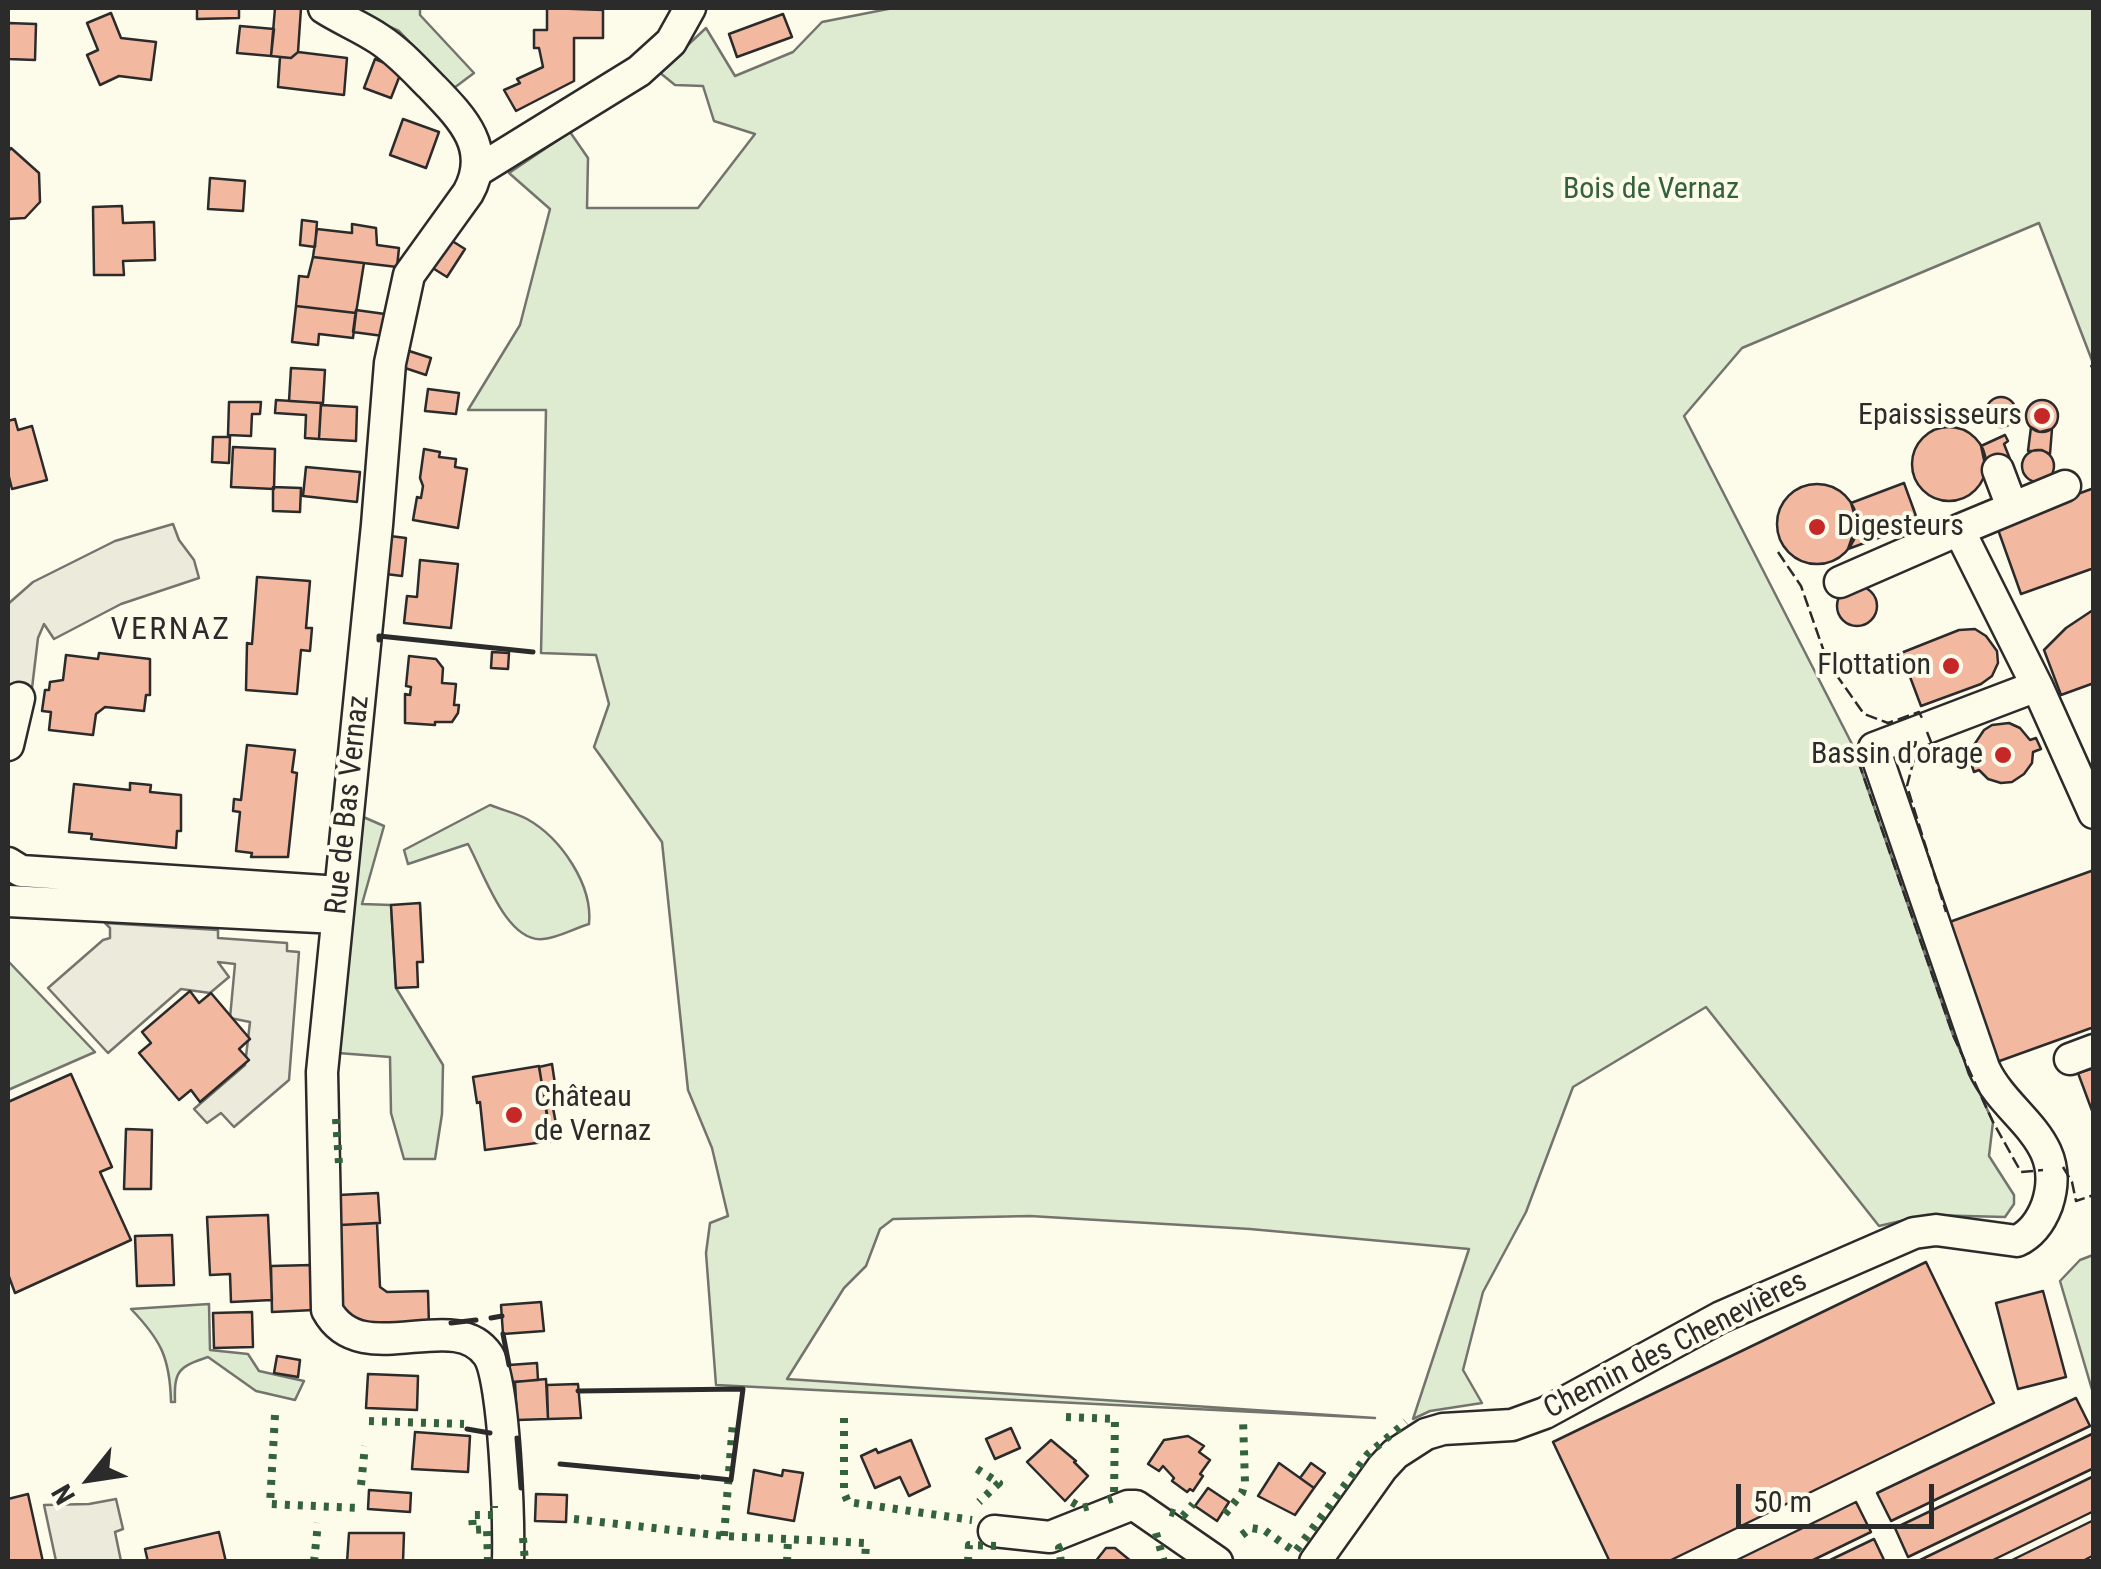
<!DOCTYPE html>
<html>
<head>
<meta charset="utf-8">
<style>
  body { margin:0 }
  #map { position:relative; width:2101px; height:1569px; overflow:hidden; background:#fdfbea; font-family:"Roboto Condensed",sans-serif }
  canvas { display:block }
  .frame { position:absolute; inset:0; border:10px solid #2b2b2b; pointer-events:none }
  .north { position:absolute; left:40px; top:1429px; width:100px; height:100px; -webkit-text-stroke:8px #fdfbea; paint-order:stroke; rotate:240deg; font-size:28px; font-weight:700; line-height:40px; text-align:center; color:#2b2b2b }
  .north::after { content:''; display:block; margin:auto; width:35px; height:45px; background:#2b2b2b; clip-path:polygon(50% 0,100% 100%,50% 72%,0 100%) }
  .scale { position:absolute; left:1736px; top:1484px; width:198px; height:45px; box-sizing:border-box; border:5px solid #2b2b2b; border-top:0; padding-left:12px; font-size:30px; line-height:35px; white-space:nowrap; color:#2b2b2b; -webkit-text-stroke:8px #fdfbea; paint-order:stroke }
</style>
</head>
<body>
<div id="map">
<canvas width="2101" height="1569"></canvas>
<div class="frame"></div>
<div class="north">N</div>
<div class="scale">50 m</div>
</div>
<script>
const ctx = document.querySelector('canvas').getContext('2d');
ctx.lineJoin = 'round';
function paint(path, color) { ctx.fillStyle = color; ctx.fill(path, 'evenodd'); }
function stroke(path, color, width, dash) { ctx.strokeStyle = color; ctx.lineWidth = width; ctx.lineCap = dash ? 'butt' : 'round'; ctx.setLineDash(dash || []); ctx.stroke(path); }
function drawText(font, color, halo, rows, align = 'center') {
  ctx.font = font + ' "Roboto Condensed",sans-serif'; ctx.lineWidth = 8; ctx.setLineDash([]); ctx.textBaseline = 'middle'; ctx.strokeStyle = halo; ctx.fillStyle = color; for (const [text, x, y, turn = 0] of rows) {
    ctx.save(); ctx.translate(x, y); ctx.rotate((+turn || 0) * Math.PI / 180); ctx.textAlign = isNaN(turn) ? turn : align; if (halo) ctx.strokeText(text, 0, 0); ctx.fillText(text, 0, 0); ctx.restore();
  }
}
const green = new Path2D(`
  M348,8h72v7l54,58 -20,15 -55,-57z
  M893,8h1200v355l-54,-140 -297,125 -58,68 169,330 100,289 40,87 -4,34 25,39v9l-9,13 -78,-2 -48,11 -173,-219 -133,80 -47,125 -43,80 -20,78 19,33 -52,8 -17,8 56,-170 -219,-20 -220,-13 -137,3 -13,10 -14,37 -22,22 -57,91 588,39 -659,-33 -10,-132 4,-30 18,-7 -16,-68 -24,-58 -26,-248 -68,-95 15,-43 -13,-49 -55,-2 5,-243h-78l52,-85 30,-116 -41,-36 61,-41 18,26 -1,50h111l57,-74 -41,-13 -11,-35 -28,-1 -16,-13 47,-44 29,48 58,-24 29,-30z
  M490,805c12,5 26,8 37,14 34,19 66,66 62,105 -14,4 -31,14 -46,15 -37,4 -60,-68 -75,-95l-60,20 -4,-14z
  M361,816l23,10 -22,78 29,1 5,83 47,77 -1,49 -7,45h-31l-13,-46 -1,-56 -52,-4z
  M8,961l87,91 -87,38z
  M2093,1255v138l-33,-112 20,-21z
  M209,1304l1,46 38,4 11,17 45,10 -9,19 -39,-9 -48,-34c-30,10 -34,14 -33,45h-4c-1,-44 -10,-62 -40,-93z`);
const parking = new Path2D(`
  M173,524l6,16 15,20 5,18 -78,26 -67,35 -10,-15 -6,14 -8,67 -22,-4v-97l25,-22 82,-41z
  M105,923l113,7v8l69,5v8l12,1 -10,128 -55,47 -13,-14 -14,10 -13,-14 51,-44 5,-43 -20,-4 5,-54 -17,-2 11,15 -19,16 -29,-4 -73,64 -60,-65 55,-48 7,-2v-10z
  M116,1499l7,30 -8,3 6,29h-65l-12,-56 45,-1z`);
const building = new Path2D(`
  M197,8h42v10l-42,1z
  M275,8h26l-3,44 -7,6 -20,-2z
  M547,8l56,2v28h-29v43l-58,30 -12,-21 16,-7 -3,-4 26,-12 -4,-19h-5v-18h13z
  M111,13l10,25 35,4 -5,38 -32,-4 -19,9 -13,-30 11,-5 -11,-27z
  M783,14l9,23 -55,20 -8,-23z
  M8,23l28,1 -1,36 -27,-1z
  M240,26l34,3 -3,27 -34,-3z
  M298,52l49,6 -3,37 -66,-8 2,-30 11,1z
  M375,59l27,11 -11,28 -27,-10z
  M403,119l36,13 -13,36 -36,-13z
  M11,148l28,25 1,29 -15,16 -17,1v-67z
  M210,178l35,3 -2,30 -35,-2z
  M122,206l1,17 31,-1 1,38 -32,1 1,14h-30l-1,-68z
  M302,220l15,2 -2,25 -15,-2z
  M352,224l24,4 1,17 22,3 -2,19 -84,-10 4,-28 35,4z
  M449,239l16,10 -18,28 -16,-10z
  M313,257l51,6 -8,50 -60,-7 3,-30 9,1z
  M296,306l60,7 -3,25 -34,-4 -1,11 -26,-3z
  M356,310l29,4 -2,22 -30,-4z
  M403,349l28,9 -5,17 -24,-8z
  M291,368l34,2 -2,33 -34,-2z
  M428,389l31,4 -3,21 -31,-3z
  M1986 412a15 15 0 1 1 30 0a15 15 0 1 1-30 0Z
  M2026 416a16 16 0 1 1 32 0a16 16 0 1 1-32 0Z
  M276,400l45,3 -2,36 -14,-1 1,-23 -31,-2z
  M229,402h32l-1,12h-8l-1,22 -23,-1z
  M321,405l36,2 -1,34 -37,-2z
  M15,419l3,11 14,-4 15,54 -35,9 -4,-16v-52z
  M1912 464a37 37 0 1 1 74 0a37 37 0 1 1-74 0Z
  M2031,427l9,5 12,-3 -2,25 -8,-4 -14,1z
  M2005,435l3,6 -4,3 6,15 -24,10 -5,-23z
  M213,437h17l-1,26 -17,-1z
  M233,447l42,2 -1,40 -43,-2z
  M424,449l16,3 -1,5 17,2 -1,8 12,2 -9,59 -45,-8 4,-23 4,1 2,-12 -3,-8z
  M2022 466a16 16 0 1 1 32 0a16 16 0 1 1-32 0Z
  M306,467l54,5 -3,30 -54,-6z
  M1904,483l12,33 -27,10 3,7 -44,16 9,-26 -6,-20z
  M1777 524a40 40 0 1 1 80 0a40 40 0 1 1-80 0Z
  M273,487l28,1 -1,24 -27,-1z
  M2094,488v80l-73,26 -25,-70z
  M390,536l16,2 -4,38 -16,-2z
  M420,560l38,4 -7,64 -47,-5 3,-27 10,1z
  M257,577l53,4 -4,47h6l-2,23 -9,-1 -4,44 -51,-4 1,-47 5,1z
  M1837 606a20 20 0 1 1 40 0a20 20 0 1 1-40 0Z
  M2093,610l1,73 -33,12 -17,-45 22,-22z
  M1975,629l11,7 11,15 1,12 -6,13 -11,8 -60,22 -20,-53 58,-23z
  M492,652l17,1 -1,16 -17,-1z
  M99,653l51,6v36h-4l-2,16 -39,-4 -9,7 -3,21 -44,-5 2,-18 -9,-1 3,-21h4l1,-8 13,-2 3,-25 32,4z
  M409,656l27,3 7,9 -1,15 14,1 -2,21h5l-1,8 -6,9h-17v3l-30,-2v-29l5,1 1,-8 -5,-1z
  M2009,723l11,5 10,12 6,-2 5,11 -8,3 -1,11 -8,11 -12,8 -11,1 -13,-4 -9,-9 -5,2 -4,-12 4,-2v-13l10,-15 8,-5z
  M247,745l48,5 -3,22 5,1 -9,84h-37l1,-4 -16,-2 4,-39 -7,-1 1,-12 7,1z
  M130,783l21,2 -1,7 31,3v36h-4l-1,17 -85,-9 1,-5 -23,-2 5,-48 56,6z
  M2094,870v157l-100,36 -50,-139z
  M420,903l3,59h-6l1,25 -22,1 -5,-83z
  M190,991l9,12 12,-10 39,46 -11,10 10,11 -49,42 -9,-12 -12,10 -40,-47 12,-10 -9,-11z
  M552,1064l3,20 -6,2 9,49 -7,2 -12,-70z
  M539,1066l12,75 -66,9 -5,-48 -3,1 -4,-26z
  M2094,1068v48l-16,-43z
  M71,1074l41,93 -12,5 31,68 -116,53 -7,-19v-172z
  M126,1129l26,1 -1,59h-27z
  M378,1193l2,30 -40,2 -1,-30z
  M268,1215l4,85 -41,2 -1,-28 -20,1 -3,-58z
  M377,1223l3,64 7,5 41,-1 1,35 -59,4 -27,-18 -3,-87z
  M172,1235l2,50 -37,1 -2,-50z
  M1926,1262l68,141 -327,159h-57l-57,-120z
  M312,1265l2,45 -42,2 -1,-46z
  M2043,1291l23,86 -48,12 -22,-86z
  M541,1302l3,29 -41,3 -2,-29z
  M252,1312l1,35 -39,1 -1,-35z
  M277,1356l23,4 -2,17 -24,-4z
  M537,1363l1,17 -27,2 -2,-17z
  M368,1374l50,2 -1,34 -51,-2z
  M546,1379l2,40 -31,1 -2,-38z
  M578,1384l3,34 -33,1 -1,-34z
  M2076,1398l14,28 -199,95 -14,-28z
  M1011,1428l9,20 -25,11 -9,-20z
  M415,1432l55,4 -2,36 -56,-3z
  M2094,1433v35l-186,89 -13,-29z
  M1188,1436l16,10 -5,6 11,8 -10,14 3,2 -10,15 -3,-2 -3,3 -15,-11 2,-3 -11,-12 -4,5 -11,-7 16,-24z
  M911,1440l19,46 -21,10 -9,-19 -25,11 -14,-32 15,-7 2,4z
  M1051,1440l25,21 -2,1 14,14 -23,25 -38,-39z
  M1279,1463l35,25 -19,27 -37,-19z
  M1311,1463l14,10 -11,15 -14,-10z
  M754,1470l28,6 1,-6 20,3 -9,48 -46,-8z
  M2094,1476v35l-105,51h-73z
  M1208,1488l21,14 -12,19 -22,-15z
  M369,1490l42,3 -1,19 -42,-3z
  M28,1494l15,68h-35v-63z
  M536,1494l31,1 -1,27 -31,-1z
  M1856,1502l15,30 -62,30h-76z
  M2094,1520v35l-13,7h-73z
  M219,1532l7,30h-78l-3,-13z
  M349,1533h55l-1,29h-56z
  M1874,1539l11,23h-59z
  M1106,1548h9l17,14h-37z`);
const minor = new Path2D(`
  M324,8c17,11 37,19 55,31 20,13 35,30 52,47 30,31 62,62 37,107l-59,82 -19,88 -13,162 -55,547 5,238c34,63 127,-5 161,45 17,25 21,170 20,207
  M477,171l162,-100 32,-29 19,-34
  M1998,470l14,37
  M1959,530l106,-44
  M1840,582l119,-52 78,156
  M8,745l11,-47
  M8,863l13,8 319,21
  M8,901l329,17
  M2070,1059l24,-9
  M994,1531l56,6 78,-31h8l81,56
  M1315,1562l67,-94 13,-14 31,-20 17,-5 69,-4 33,-12 176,-96 193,-84 22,-3 81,11c15,-7 24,-20 30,-36 22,-66 -40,-87 -63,-137l-110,-320 163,-62 57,127`);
const hedge = new Path2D(`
  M336,1119l3,45
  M275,1415l-5,89 88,4
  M1066,1417l49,2 -1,79 -6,2
  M844,1418v75l4,9 124,18
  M369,1421l95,3
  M977,1469l22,14 -20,19
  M361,1485l4,-39
  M1072,1502l10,6 8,-2
  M1170,1512l13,4 10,-12
  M1225,1514l17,-21 3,-10 -2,-64
  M574,1519l150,17 142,7 -1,19
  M1156,1533l8,29
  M1242,1535l9,-7 13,2 31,22 73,-98 38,-32
  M724,1536l9,-114
  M523,1538l2,24
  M314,1562l4,-39
  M488,1562l-1,-33 -14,1 -1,-15h22v-9
  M787,1562l1,-22
  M968,1562l1,-17 29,1
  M1061,1562l-2,-14 7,-3`);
const fence = new Path2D(`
  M2091,365l3,7
  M1778,552l23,34 27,77 36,51 24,9 31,-11 3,6
  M1927,732l4,10 -17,17 -7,27 39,126
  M1853,746l100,289 40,87 28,50 22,-2
  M2063,1167l9,15 4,19 18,-6`);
const wall = new Path2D(`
  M379,640v-4l154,16
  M491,1318l11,-2
  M451,1323l25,-3
  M503,1334l6,31
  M578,1391l165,-2 -12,91 -28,-3
  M467,1429l23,4
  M517,1438l4,50
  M560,1464l138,13`);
const markers = [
  [2042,416,10,"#c62828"],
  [1817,527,10,"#c62828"],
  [1951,666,10,"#c62828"],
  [2003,755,10,"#c62828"],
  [514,1115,10,"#c62828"]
];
const parkNames = [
  ["Bois de Vernaz",1651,190]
];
const poiNames = [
  ["Epaississeurs",2022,416],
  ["Digesteurs",1837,527,"left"],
  ["Flottation",1931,666],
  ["Bassin d’orage",1983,755],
  ["Château",534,1098,"left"],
  ["de Vernaz",534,1132,"left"]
];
const streetNames = [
  ["Rue de Bas Vernaz",349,805,-84],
  ["Chemin des Chenevières",1676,1346,-27]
];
const neighbourhoodNames = [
  ["VERNAZ",171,631]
];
paint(green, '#deebd1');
stroke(green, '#74746e', 2.5);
paint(parking, '#eceadb');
stroke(parking, '#74746e', 2.5);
paint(building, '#f2b8a0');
stroke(building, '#2b2b2b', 2.5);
stroke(minor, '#2b2b2b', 35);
stroke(minor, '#fdfbea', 30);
stroke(hedge, '#34623c', 8, [5, 8]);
stroke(fence, '#2b2b2b', 2.5, [12, 5]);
stroke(wall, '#2b2b2b', 5);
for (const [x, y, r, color] of markers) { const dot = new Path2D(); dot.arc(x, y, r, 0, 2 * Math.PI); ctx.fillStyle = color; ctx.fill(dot); stroke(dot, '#fdfbea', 4); }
drawText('30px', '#34623c', '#fdfbea', parkNames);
drawText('30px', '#2b2b2b', '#fdfbea', poiNames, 'right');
drawText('30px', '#2b2b2b', '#fdfbea', streetNames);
ctx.letterSpacing = '2.5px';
drawText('32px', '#2b2b2b', '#fdfbea', neighbourhoodNames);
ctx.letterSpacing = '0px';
</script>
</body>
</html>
